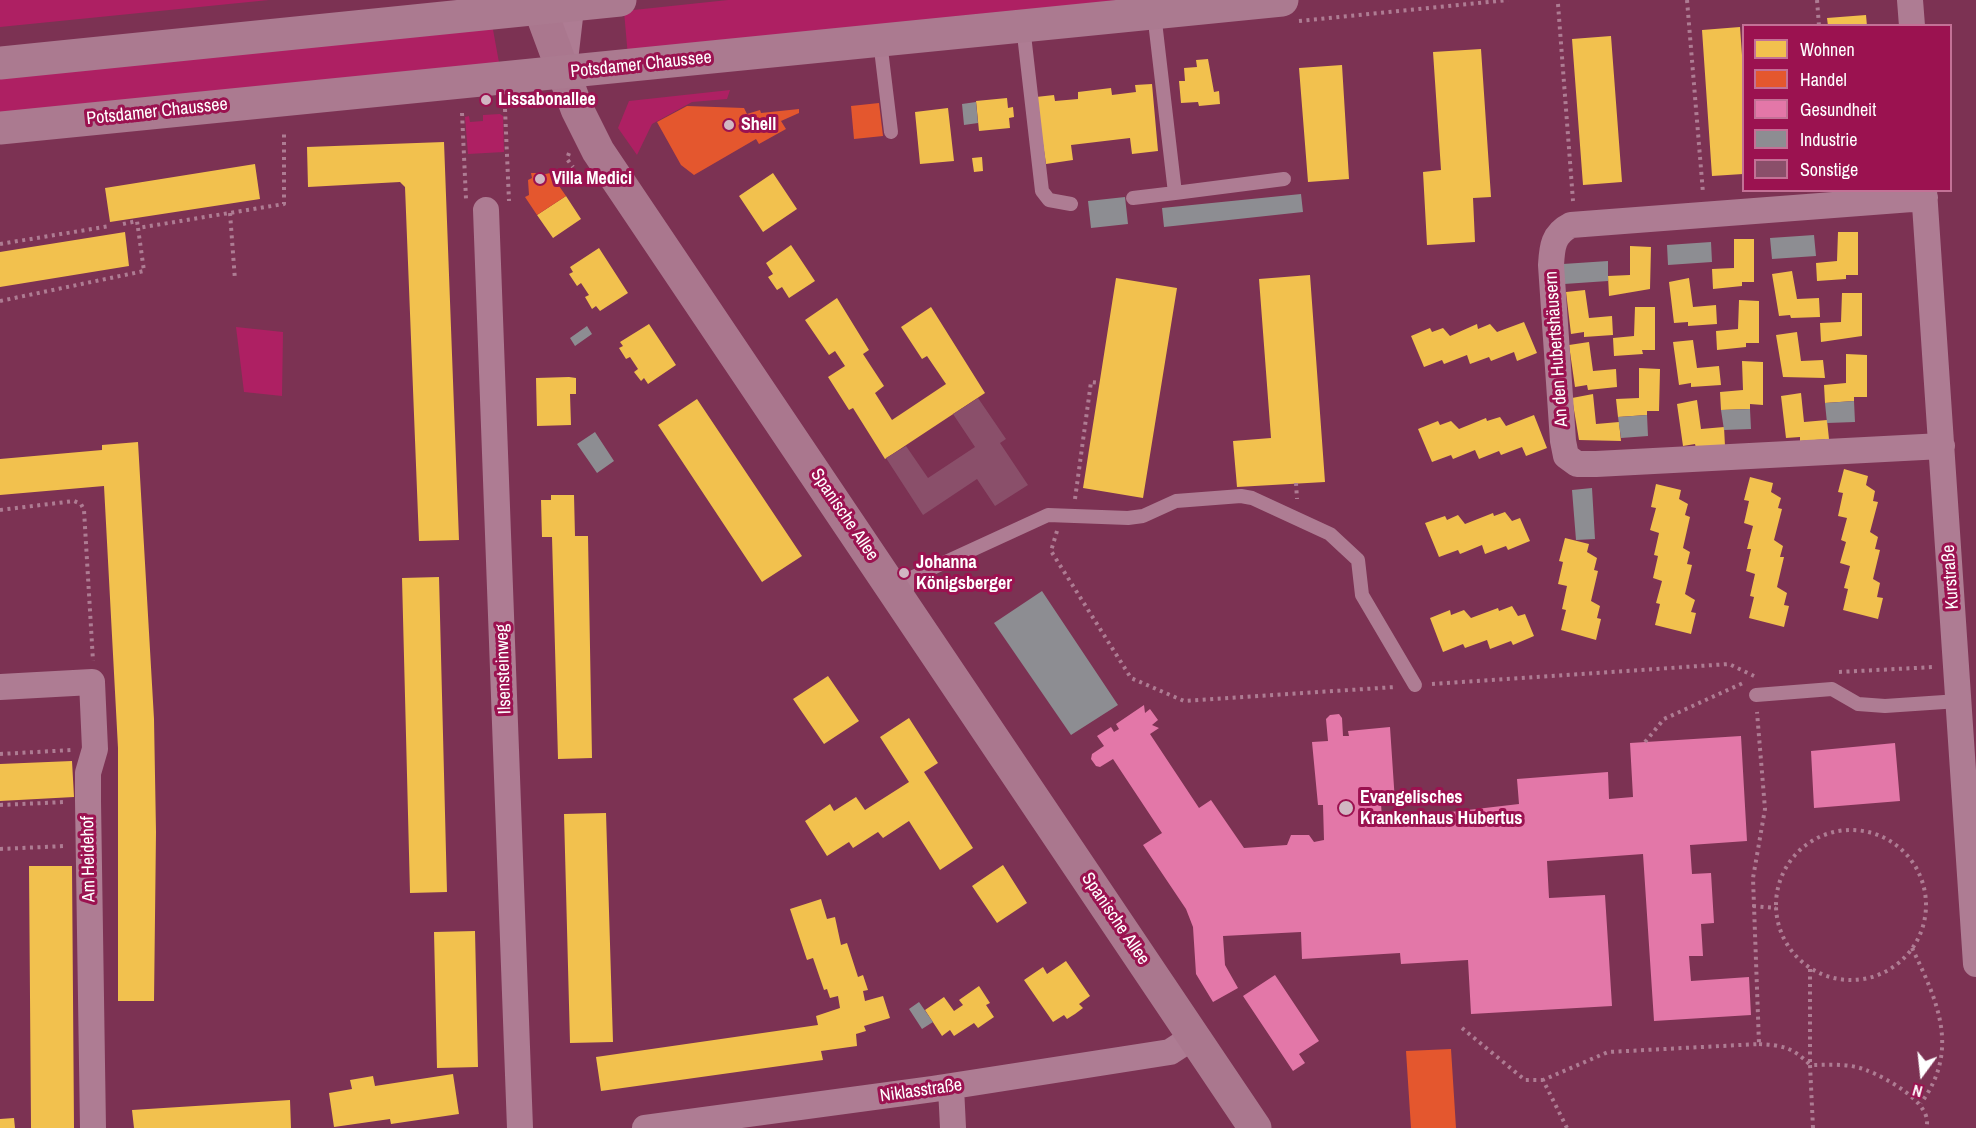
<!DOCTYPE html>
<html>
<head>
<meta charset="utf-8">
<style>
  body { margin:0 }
  #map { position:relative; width:1976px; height:1128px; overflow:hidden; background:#7c3253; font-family:"Archivo Narrow",sans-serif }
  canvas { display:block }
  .legend { position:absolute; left:1742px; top:24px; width:210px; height:168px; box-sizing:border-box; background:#9b1250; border:2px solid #c37196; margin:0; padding:8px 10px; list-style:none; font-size:18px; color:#fff }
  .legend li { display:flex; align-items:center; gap:12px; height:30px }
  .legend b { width:30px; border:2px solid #c37196 }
  .north { position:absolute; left:1892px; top:1044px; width:60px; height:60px; -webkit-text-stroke:4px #9b1250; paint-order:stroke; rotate:195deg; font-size:16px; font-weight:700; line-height:24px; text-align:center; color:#fff }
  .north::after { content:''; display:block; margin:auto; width:21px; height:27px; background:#fff; clip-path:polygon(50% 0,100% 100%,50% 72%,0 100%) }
</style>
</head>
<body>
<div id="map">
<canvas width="1976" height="1128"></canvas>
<ul class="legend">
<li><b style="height:16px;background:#f2c14e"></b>Wohnen</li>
<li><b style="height:16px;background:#e4572e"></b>Handel</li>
<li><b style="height:16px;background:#e377a8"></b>Gesundheit</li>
<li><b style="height:16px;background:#8d8d92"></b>Industrie</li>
<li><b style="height:16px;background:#8a4f6a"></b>Sonstige</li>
</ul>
<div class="north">N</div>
</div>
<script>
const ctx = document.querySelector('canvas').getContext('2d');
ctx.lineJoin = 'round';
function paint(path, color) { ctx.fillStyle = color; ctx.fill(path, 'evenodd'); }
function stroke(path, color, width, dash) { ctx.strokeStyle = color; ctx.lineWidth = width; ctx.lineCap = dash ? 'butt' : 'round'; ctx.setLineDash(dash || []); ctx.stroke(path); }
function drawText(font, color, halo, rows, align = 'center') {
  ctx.font = font + ' "Archivo Narrow",sans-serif'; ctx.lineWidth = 6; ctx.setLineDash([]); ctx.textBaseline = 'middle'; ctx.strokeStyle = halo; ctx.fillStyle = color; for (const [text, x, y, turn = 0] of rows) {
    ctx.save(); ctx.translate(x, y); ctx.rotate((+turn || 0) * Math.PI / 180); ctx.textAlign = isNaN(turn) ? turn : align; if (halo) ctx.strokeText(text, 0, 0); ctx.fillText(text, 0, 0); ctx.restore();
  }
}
const green = new Path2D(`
  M0,0h269l-269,27z
  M728,0h458l-558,57 -4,-46z
  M492,24l8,44 -500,49v-44z
  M730,90l-3,9 -35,3 -40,22 -15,31 -19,-27 11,-27z
  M500,114l3,2 1,36 -36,2 -3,-37 4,-1 1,6 13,-1v-6z
  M236,327l47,5 -1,64 -38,-4z`);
const homes = new Path2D(`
  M1866,15l1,11h-39l-1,-8z
  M1740,27l3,42v105l-31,2 -10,-146z
  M1611,36l11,146 -39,3 -11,-146z
  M1481,49l10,148 -18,1 2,44 -48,3 -4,-73 18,-2 -8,-118z
  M1208,59l6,33 5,-1 1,13 -21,2 -1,-4 -17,1 -2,-22h6l-1,-13 13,-1 -1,-7z
  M1342,65l7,114 -41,3 -9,-114z
  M1152,84l6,67 -26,3 -2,-16 -59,7 2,15 -27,4 -10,-67 18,-2 1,6 23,-2v-7l33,-4 1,7 24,-3 -1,-7z
  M1007,98l1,10 5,-1 1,10 -5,1 1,10 -31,3 -3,-30z
  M948,108l6,53 -34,3 -5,-52z
  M444,142l15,398 -40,1 -14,-354 -5,-5 -92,5 -1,-40z
  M982,157l1,14 -9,1 -2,-14z
  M255,164l5,35 -150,23 -5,-34z
  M773,173l24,36 -34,23 -24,-36z
  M566,196l15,23 -28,19 -16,-23z
  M125,232l4,34 -129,21v-35z
  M1838,232h20v43h-12v4l-29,2 -1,-18 21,-2z
  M1734,239h20v43h-12v4l-29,3 -1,-20 22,-1z
  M791,245l24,36 -26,17 -7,-11 -5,3 -9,-13 5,-3 -7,-11z
  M1630,246l21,1 -1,42 -41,7 -1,-20 22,-1z
  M599,248l29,45 -28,18 -4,-5 -4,3 -7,-12 4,-2 -8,-12 -4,3 -8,-12 4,-2 -3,-5z
  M1792,271l5,28 22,-1 1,19 -29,1 -1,-3 -11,1 -7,-42z
  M1310,275l15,207 -88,5 -4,-46 38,-3 -12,-159z
  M1116,278l61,10 -34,210 -60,-10z
  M1689,278l4,29 23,-2 1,19 -29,2v-4l-14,1 -5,-41z
  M1585,290l4,28 23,-2 1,19 -29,2v-5l-13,2 -5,-42z
  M1842,293h20v43l-41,6 -1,-19 21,-1z
  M837,298l32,52 -6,4 21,32 -9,7 17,27 54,-36 -19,-28 -5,3 -21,-32 30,-20 54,86 -100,66 -32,-51 -4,2 -21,-33 17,-11 -10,-15 -6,4 -24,-35z
  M1739,300l20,1v42h-13v4l-29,3 -1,-19 22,-2z
  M1635,307h20v43h-13l1,4 -29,2 -1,-18 21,-2z
  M1524,322l13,31 -20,8 -3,-9 -23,9 -2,-4 -19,7 -3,-9 -23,9 -2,-4 -18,7 -13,-31 19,-8 2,4 11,-4 7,8 27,-12 1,5 12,-5 7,8z
  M649,324l27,41 -28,19 -4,-6 -3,3 -7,-9 4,-3 -8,-12 -4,2 -7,-11 4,-2 -3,-4z
  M1797,332l4,29 22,-1 2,18 -42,-1 -7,-42z
  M1693,340l4,28 22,-2 2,19 -30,2v-4l-12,2 -6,-43z
  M1589,342l4,29 23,-2 1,18 -29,3 -1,-5 -12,2 -6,-42z
  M1846,354l21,1v42h-13v4l-29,2 -1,-18 22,-2z
  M1742,361l21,1v43l-13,-1v5l-29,1 -1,-18 23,-2z
  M1639,368l21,1 -1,42h-12v4l-29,2 -2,-18 23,-1z
  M569,377l7,1v16h-6l1,31 -34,1 -1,-48z
  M1801,393l3,29 23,-2 2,19 -29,2v-4l-14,1 -5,-42z
  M1593,394l3,30 23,-2 2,19 -42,-1 -7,-42z
  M697,399l105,157 -40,26 -104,-157z
  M1697,400l4,29 23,-2 1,19 -29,2 -1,-4 -12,2 -6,-42z
  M1534,415l13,33 -21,8 -4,-9 -21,8 -2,-4 -20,8 -4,-9 -22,9 -2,-4 -19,7 -14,-33 20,-8 2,4 11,-4 8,8 27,-11 1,3 13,-4 6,9z
  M138,442l16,277 2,113 -2,169h-36v-253l-14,-262 -104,9v-36l102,-9v-5z
  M1844,469l24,7 -2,9 9,6 -2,10 5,1 -8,30 8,5 -3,12 5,1 -7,29 7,4 -3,14 6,1 -5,21 -35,-9 5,-21 -4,-1 6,-22 -10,-3 6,-21 -5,-2 6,-22 -9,-2 5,-23 -5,-1z
  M1750,477l23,6 -2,9 10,6 -3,10 4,1 -8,31 9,6 -3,11h4l-7,30 10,6 -3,12 5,1 -5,21 -35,-9 5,-21 -4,-1 5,-22 -9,-3 5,-22h-4l6,-23 -9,-3 5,-22 -5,-1z
  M1656,484l25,6 -2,9 9,5 -3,11 5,2 -7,31 7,4 -3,12 5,1 -7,29 10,6 -4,12 5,1 -5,21 -36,-9 5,-21 -4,-1 6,-22 -9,-3 5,-22 -4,-1 5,-22 -9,-3 6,-22 -5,-1z
  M551,495h23l1,41h13l4,222 -34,1 -6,-222h-10l-1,-37h10z
  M1505,512l7,9 8,-3 10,23 -22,9 -2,-4 -21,8 -3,-9 -22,9 -2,-4 -19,7 -14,-34 20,-7 2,4 11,-5 7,9 28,-11 1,3z
  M1565,538l24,6 -2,8 10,6 -3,12 4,1 -7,30 9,5 -3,12 4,1 -5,21 -35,-10 5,-20 -4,-1 5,-23 -9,-2 5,-22 -4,-1z
  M439,577l8,315 -37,1 -8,-315z
  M1512,606l6,10 7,-2 9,22 -21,9 -2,-4 -21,8 -3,-9 -22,8 -2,-4 -20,8 -13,-34 20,-8 1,5 13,-5 7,8 27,-10 1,3z
  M828,676l31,45 -35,23 -31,-45z
  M909,718l29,45 -14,9 49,76 -33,22 -31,-49 -26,17 -5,-6 -25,16 -4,-6 -22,14 -22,-35 25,-17 4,7 22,-14 9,13 44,-28 -29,-45z
  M72,761l2,36 -74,4v-37z
  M606,813l7,229 -43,1 -6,-229z
  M1003,865l24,38 -30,20 -25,-37z
  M29,866h43l2,262h-43z
  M821,899l6,20 8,-2 6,28 6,-2 11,34 5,-2 5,15 -5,1 2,10 18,-5 7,22 -26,8 2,5 -10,3 1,12 -36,5 2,9 -222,31 -5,-34 222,-32 -2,-9 24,-8 -2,-12 -8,2 -3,-9 -3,1 -11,-32 -6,2 -17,-51z
  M475,931l3,136 -41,1 -3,-136z
  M1066,961l24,35 -11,8 4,4 -8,6 -8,5 -3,-4 -11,7 -29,-42 19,-13 4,7z
  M979,986l11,17 -4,2 8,12 -16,11 -4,-5 -20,13 -4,-6 -8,6 -17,-26 19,-13 10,14 9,-6 -4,-5z
  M453,1074l6,40 -68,10 -1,-5 -56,8 -5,-34 23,-4 -2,-9 23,-4 2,10z
  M290,1100l1,28h-157l-2,-18z
  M14,1118l1,10h-15v-9z`);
const shops = new Path2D(`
  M879,103l4,33 -29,3 -3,-33z
  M687,106l57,2 3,6 13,-4 1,3 38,-4v4l-18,8 5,8 -27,15 -3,-5 -62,36 -13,-10 -24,-43z
  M531,173h6v3l13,-3 16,23 -29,19 -12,-18 4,-2 -1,-15 4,-2z
  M1451,1049l5,79h-45l-5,-77z`);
const health = new Path2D(`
  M1144,705l1,8 5,-4 8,11 -6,5 7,3 -9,6 49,74 12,-8 33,48 43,-3 4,-10h18l5,7 10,-2 -1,-35h-5l-6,-63 16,-1 -2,-22 4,-4 9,-1 3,4 1,18h6l-1,-5 42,-4 5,75 -14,1 1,17 137,-16 -2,-25 91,-7 1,27 24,-2 -3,-54 111,-7 6,105 -57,4 2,29 19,-1 3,50 -13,1 2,32h-14l2,25 58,-4 2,38 -97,6 -11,-167 -96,7 2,37 56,-3 7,111 -141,8 -3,-54 -67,4 -1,-11 -98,6 -1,-27 -78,4 2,29 13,23 -25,14 -17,-28 -3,-47 -7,-18 -43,-64 19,-12 -49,-74 -13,8 -4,-1 -5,-7 1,-5 12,-8 -7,-10 14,-9 3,5 5,-3 -3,-5z
  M1895,743l5,58 -86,7 -3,-57z
  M1275,975l44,66 -20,13 6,9 -12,8 -50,-75z`);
const industry = new Path2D(`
  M976,102l2,21 -14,2 -2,-21z
  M1301,194l2,18 -139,15 -2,-19z
  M1125,197l3,27 -37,4 -3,-27z
  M1814,235l2,21 -44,3 -2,-21z
  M1711,242l1,20 -44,3 -1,-20z
  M1608,261v20l-44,3 -1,-20z
  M587,326l5,8 -17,12 -5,-8z
  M1854,401l1,21 -28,1 -2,-20z
  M1750,409l1,20 -27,1 -3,-20z
  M1647,415l1,21 -27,2 -3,-21z
  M595,432l19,29 -17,12 -20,-29z
  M1592,488l3,51 -19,1 -4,-50z
  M1042,591l76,114 -47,30 -77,-112z
  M919,1002l14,20 -11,7 -13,-20z`);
const building = new Path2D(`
  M978,398l28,41 -6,4 28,42 -33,21 -18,-27 -54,36 -37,-57 20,-12 22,32 47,-31 -22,-33z`);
const path = new Path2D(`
  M1687,0l16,193
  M1817,0l2,26
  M1558,4l15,197
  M1299,21l209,-21
  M505,109l4,92
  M462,113l4,86
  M569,153l-2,6 6,8
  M230,213l5,67
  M123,224l14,-3 1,7
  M0,244l110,-18
  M0,301l144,-30 -6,-43 146,-24v-73
  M1296,483l1,16
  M1075,499l16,-117 8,1
  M0,510l74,-9 7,3 3,6 9,151
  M1057,531l-6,20 80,127 53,23 211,-14
  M1839,672l95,-5
  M1432,684l297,-20 25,12
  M1645,742l19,-23 79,-36
  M0,754l71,-4
  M0,805l65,-3
  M1776 905a75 75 0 1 1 150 0a75 75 0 1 1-150 0Z
  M0,849l65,-3
  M1753,906l23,2
  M1912,948c26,54 48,102 9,155
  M1462,1028l63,52h18
  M1759,1044c23,1 35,4 51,21v-98
  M1567,1128l-24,-48 65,-28 151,-8 -6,-166 12,-69 -8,-97
  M1813,1128l-3,-63c18,0 39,-2 56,5 19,7 69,34 60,58`);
const service = new Path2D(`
  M1023,26l19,165 7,9 22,4
  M880,41l11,91
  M1175,193l109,-14
  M1133,198l42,-5 -21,-180
  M901,600l12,-23 135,-62 80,3 15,-2 33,-15 65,-5 11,2 78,36 28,26 4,35 53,90
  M1756,695l76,-6 26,15 27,2 74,-5`);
const minor = new Path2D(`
  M1910,0l2,26
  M564,69l8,-69
  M1924,190l52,774
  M1925,198l-354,27c-18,9 -19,22 -20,40l12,176 3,15 11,8h19l346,-18
  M486,210l34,918
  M0,687l92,-5 3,67 -7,24v28l5,327
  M951,1087l2,41
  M645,1128l288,-39 237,-37 23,-15`);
const secondary = new Path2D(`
  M540,9l37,100 21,42 657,977`);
const primary = new Path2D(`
  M0,63l620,-63
  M0,128l1282,-128`);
const markers = [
  [486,100,6,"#d1b7c3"],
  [729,125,6,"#d1b7c3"],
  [540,179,6,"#d1b7c3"],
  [904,573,6,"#d1b7c3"],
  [1346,808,8,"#d1b7c3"]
];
const streetNames = [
  ["Potsdamer Chaussee",641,65,-6],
  ["Potsdamer Chaussee",157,112,-6],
  ["An den Hubertshäusern",1557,349,-94],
  ["Spanische Allee",844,515,56],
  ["Kurstraße",1951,577,-94],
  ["Ilsensteinweg",504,669,-92],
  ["Am Heidehof",89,859,-91],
  ["Spanische Allee",1115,919,56],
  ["Niklasstraße",921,1091,-8]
];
const poiNames = [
  ["Lissabonallee",498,100],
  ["Shell",741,125],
  ["Villa Medici",552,179],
  ["Johanna",916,563],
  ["Königsberger",916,584],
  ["Evangelisches",1360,798],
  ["Krankenhaus Hubertus",1360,819]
];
paint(green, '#ae2063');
paint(homes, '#f2c14e');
paint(shops, '#e4572e');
paint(health, '#e377a8');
paint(industry, '#8d8d92');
paint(building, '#8a4f6a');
stroke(path, '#ae7c93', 4, [3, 4.5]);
stroke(service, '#ae7c93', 14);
stroke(minor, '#ae7c93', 26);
stroke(secondary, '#aa778e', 33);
stroke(primary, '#ab7a90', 33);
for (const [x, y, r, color] of markers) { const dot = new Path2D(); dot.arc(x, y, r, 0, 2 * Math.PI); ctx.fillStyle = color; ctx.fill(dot); stroke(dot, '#9b1250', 2); }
drawText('18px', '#fff', '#9b1250', streetNames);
drawText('bold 18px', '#fff', '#9b1250', poiNames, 'left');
</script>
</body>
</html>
